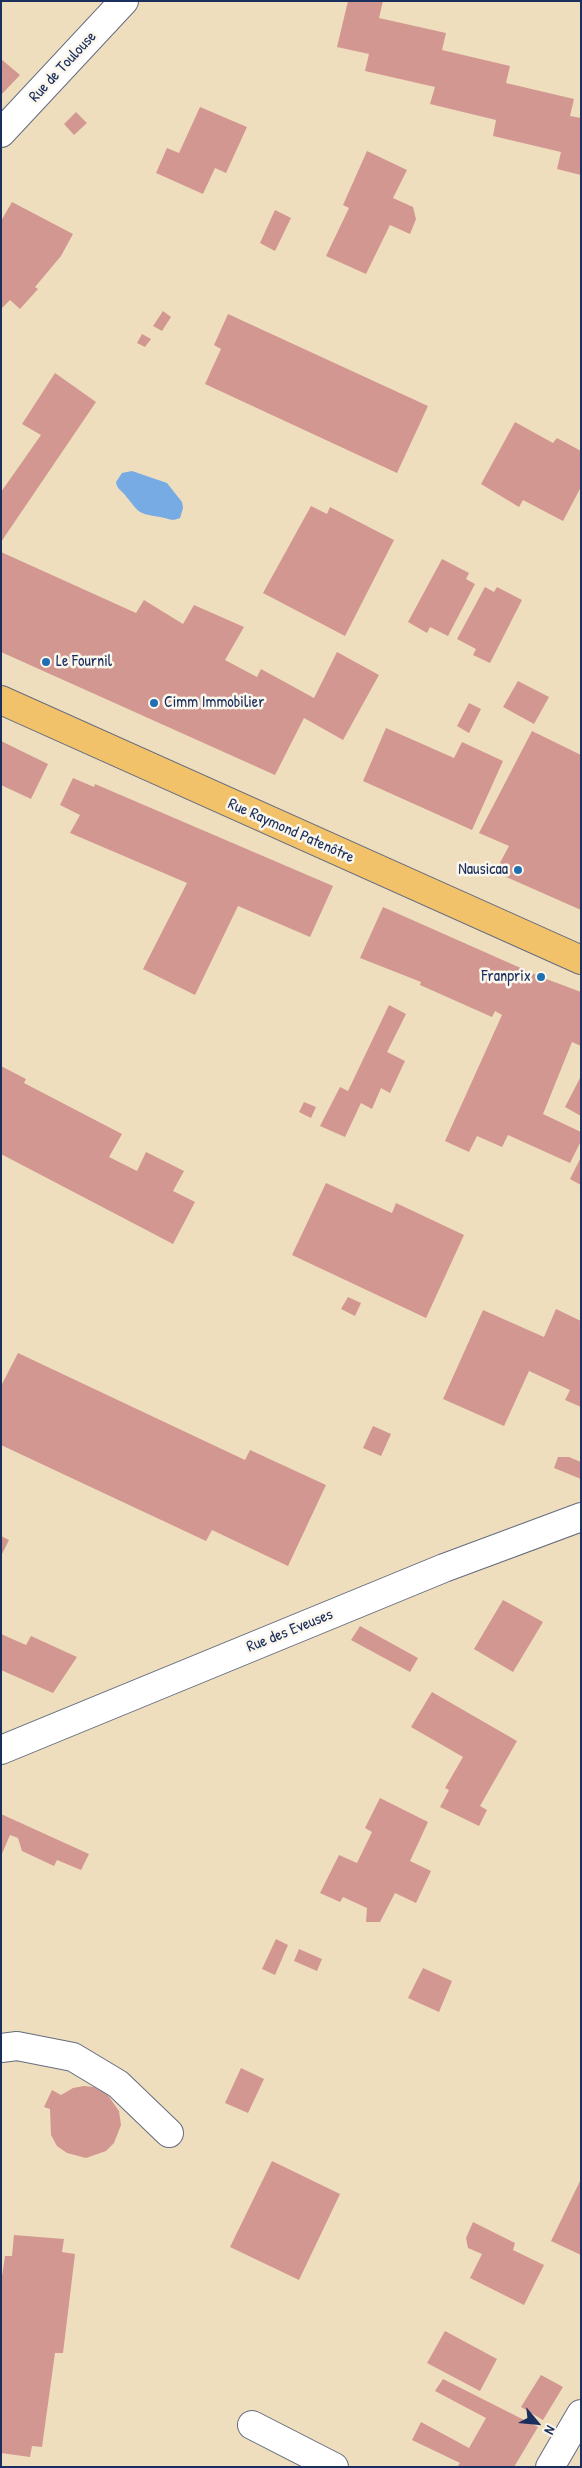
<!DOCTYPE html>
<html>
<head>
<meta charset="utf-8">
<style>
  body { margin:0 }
  #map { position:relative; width:582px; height:2468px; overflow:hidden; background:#eedebd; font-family:"Patrick Hand",sans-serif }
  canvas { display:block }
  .frame { position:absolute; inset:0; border:2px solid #1b2f5e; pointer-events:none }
  .north { position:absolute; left:512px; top:2398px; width:50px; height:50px; -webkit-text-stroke:4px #fbf7ec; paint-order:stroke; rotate:118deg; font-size:14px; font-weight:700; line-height:20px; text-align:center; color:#1b2f5e }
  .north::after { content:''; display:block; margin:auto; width:18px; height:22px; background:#1b2f5e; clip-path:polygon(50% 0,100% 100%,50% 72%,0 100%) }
</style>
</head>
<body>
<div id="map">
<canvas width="582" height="2468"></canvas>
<div class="frame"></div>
<div class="north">N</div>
</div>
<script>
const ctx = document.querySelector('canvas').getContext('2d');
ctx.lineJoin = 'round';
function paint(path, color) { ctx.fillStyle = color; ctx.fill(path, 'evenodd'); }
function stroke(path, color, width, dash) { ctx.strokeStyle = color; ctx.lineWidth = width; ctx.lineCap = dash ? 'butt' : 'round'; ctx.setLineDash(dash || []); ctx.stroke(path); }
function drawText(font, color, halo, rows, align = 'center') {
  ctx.font = font + ' "Patrick Hand",sans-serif'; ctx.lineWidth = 5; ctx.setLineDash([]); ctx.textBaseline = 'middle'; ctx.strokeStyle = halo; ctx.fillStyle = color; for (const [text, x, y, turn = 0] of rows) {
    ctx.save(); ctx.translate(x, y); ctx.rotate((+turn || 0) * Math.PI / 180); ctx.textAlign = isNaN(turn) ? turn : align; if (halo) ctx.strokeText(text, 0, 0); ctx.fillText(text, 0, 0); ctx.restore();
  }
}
const water = new Path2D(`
  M132,471l35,12 15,19 1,6 -3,10c-9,4 -12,0 -20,-1 -24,-4 -20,-4 -35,-22 -5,-6 -8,-6 -9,-13l6,-9z`);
const building = new Path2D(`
  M348,1h35l-4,17 67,15 -4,17 68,16 -4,17 68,16 -4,17 11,2v57l-24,-6 4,-17 -68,-16 3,-16 -66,-16 5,-17 -70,-16 4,-17 -32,-7z
  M1,59l19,16 -19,20z
  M200,107l47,20 -21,46 -11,-5 -12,26 -47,-21 11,-25 12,5z
  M76,112l11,11 -13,12 -10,-11z
  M367,151l40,19 -14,28 20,9 3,12 -6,15 -20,-9 -24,49 -40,-18 23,-48 -6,-3z
  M12,202l61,32 -12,22 -26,31 3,2 -18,20 -10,-9 -9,9v-88z
  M275,210l16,8 -16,33 -15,-8z
  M163,311l8,6 -9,14 -9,-5z
  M228,314l200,92 -31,67 -192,-89 16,-35 -7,-4z
  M142,334l9,5 -6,8 -8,-4z
  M55,373l41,29 -95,140v-50l40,-57 -19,-11z
  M515,422l38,21 4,-5 24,13v36l-18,34 -40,-21 -4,7 -38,-23z
  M311,506l16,8 3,-7 64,33 -49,96 -82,-43z
  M1,552l135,61 8,-13 39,24 11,-19 50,22 -19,33 32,17 4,-8 53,29 23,-46 42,23 -36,65 -39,-22 -29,57 -274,-123z
  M442,559l27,14 -3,6 9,5 -27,52 -18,-9 -3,6 -19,-11z
  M485,587l9,5 3,-5 25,13 -32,63 -17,-8 3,-6 -19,-10z
  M518,681l31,16 -15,27 -31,-17z
  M469,703l12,6 -12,24 -12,-7z
  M386,728l68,30 8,-16 41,19 -31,69 -109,-49z
  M532,731l49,24v155l-86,-38 14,-26 -30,-13z
  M1,741l47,23 -17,35 -30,-14z
  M73,778l21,9 1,-3 238,102 -23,51 -72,-31 -43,89 -52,-26 44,-86 -117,-50 10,-18 -20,-10z
  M383,907l158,70 40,15v54l-9,-4 -29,72 38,18v9l-11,22 -62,-28 -6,12 -25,-11 -8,16 -24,-11 57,-126 -7,-4 -3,6 -72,-32 1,-3 -61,-24z
  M389,1005l17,9 -19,38 18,9 -15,32 -9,-5 -9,21 -11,-6 -16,34 -25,-11 20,-39 8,4z
  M1,1066l25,13 -2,4 98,51 -13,23 28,14 9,-19 38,19 -11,20 22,11 -22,42 -172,-90z
  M581,1076v40l-16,-9z
  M304,1102l12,5 -5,11 -12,-6z
  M581,1157v28l-11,-6z
  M326,1183l66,30 4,-10 68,32 -38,83 -134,-63z
  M348,1297l13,6 -6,13 -14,-7z
  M556,1309l25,12v86l-16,-7 5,-10 -41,-19 -25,55 -61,-27 40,-89 61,27z
  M18,1353l227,107 5,-10 76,35 -38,81 -76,-36 -6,11 -205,-96v-59z
  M373,1426l18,8 -10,22 -18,-8z
  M558,1457h11l12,5v17l-27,-11z
  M1,1536l8,4 -8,16z
  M503,1600l40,22 -30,50 -39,-23z
  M360,1626l58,32 -8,14 -59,-32z
  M1,1634l25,11 5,-9 46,21 -24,36 -52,-23z
  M432,1692l85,49 -37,65 7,4 -8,16 -39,-19 9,-17 -4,-2 18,-31 -52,-30z
  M380,1798l48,24 -18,39 21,10 -15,32 -21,-10 -15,29h-14l1,-14 -24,-11 -3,5 -20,-9 19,-38 18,8 15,-31 -7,-4z
  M1,1814l88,40 -8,16 -24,-10 -3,6 -32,-15 -4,-13 -8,-3 -9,21z
  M276,1939l12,6 -13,30 -13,-6z
  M299,1949l23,10 -5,12 -23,-10z
  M423,1968l29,13 -13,31 -31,-14z
  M241,2068l23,11 -16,34 -23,-10z
  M84,2086l10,1 13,7 12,17 2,14 -7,18 -8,8 -20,7 -19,-5 -10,-7 -6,-11 -1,-26 -6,-2 8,-17 9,5 12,-7z
  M272,2161l68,33 -41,86 -69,-33z
  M581,2179v76l-30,-14z
  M473,2222l42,21 -2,7 31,15 -20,40 -54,-27 12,-24 -14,-6 -2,-10z
  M14,2235l50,4 -2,13 13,2 -12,99h-8l-13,94 -10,-1 -2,11 -29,-4v-170l4,-27h7z
  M445,2331l52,28 -17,32 -53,-28z
  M541,2375l22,12 -20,33 -22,-13z
  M443,2379l95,48 -24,40h-57l3,-4 -48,-23 9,-18 48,26 17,-30 -51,-27z`);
const minor = new Path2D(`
  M1,133l123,-132
  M1,1750l443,-182 137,-51
  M1,2048l16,-2 56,11 45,27 51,49
  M252,2425l82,42
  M550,2467l31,-53`);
const major = new Path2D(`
  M1,700l580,260`);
const markers = [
  [46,662,5,"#1f6fb2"],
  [154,703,5,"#1f6fb2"],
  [518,870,5,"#1f6fb2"],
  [541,977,5,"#1f6fb2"]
];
const streetNames = [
  ["Rue de Toulouse",63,67,-47],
  ["Rue Raymond Patenôtre",291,831,24],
  ["Rue des Eveuses",290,1631,-22]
];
const poiNames = [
  ["Le Fournil",56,662],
  ["Cimm Immobilier",164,703],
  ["Nausicaa",508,870,"right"],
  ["Franprix",531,977,"right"]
];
paint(water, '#76abe3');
paint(building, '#d39792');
stroke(minor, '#656c7f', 30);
stroke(major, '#656c7f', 30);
stroke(minor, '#fff', 28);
stroke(major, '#f2c26a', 28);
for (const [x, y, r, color] of markers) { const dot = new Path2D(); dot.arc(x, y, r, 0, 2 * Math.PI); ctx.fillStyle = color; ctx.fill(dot); stroke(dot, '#fbf7ec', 2); }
drawText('16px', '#1b2f5e', '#fbf7ec', streetNames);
drawText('16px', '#1b2f5e', '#fbf7ec', poiNames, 'left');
</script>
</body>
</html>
